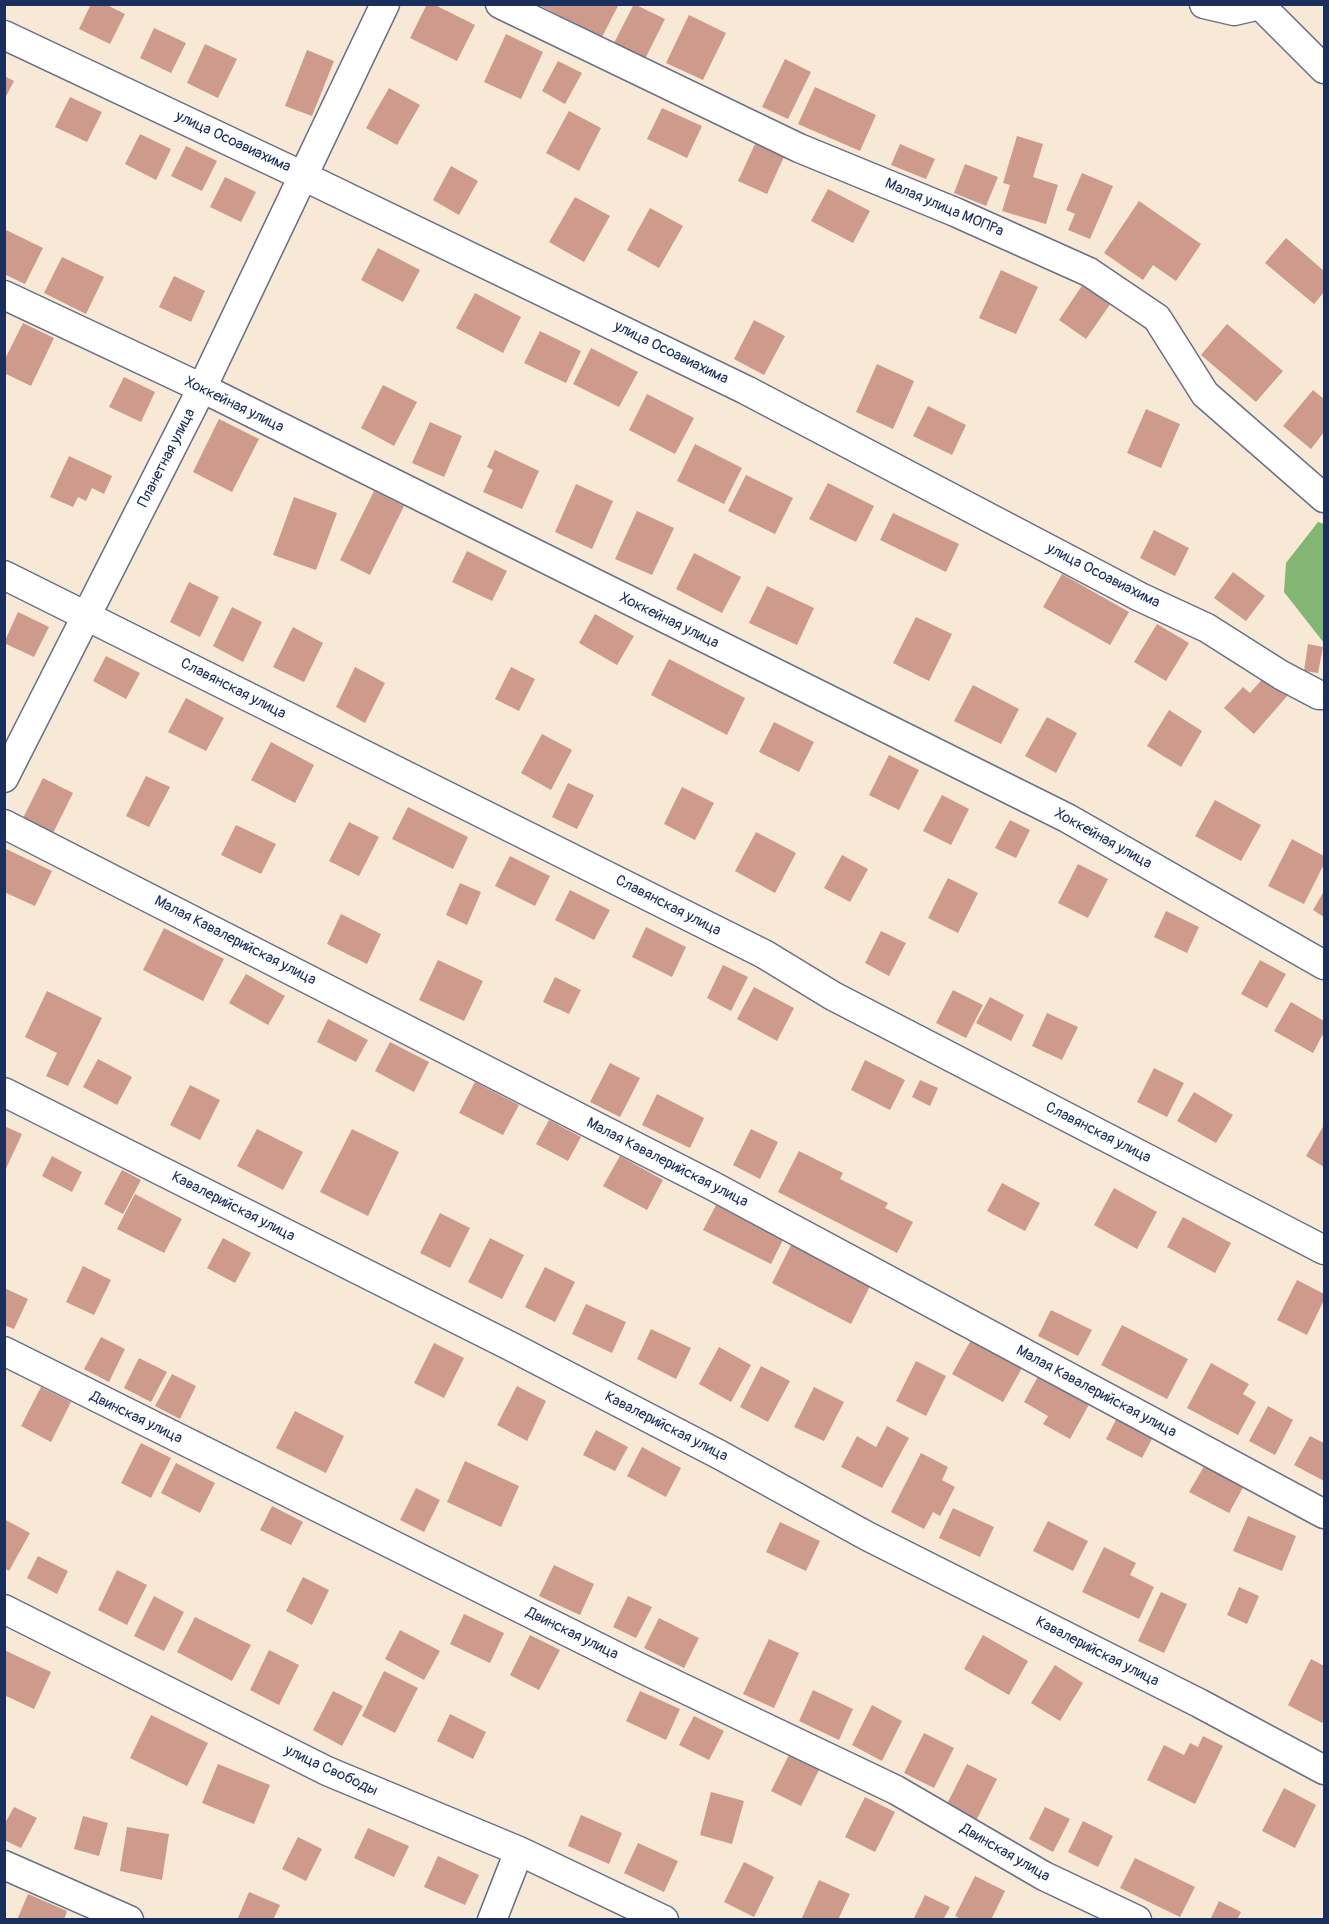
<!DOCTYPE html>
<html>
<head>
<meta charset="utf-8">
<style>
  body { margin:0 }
  #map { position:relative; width:1329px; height:1924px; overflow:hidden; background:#f8e9d6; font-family:Pangolin,sans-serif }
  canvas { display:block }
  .frame { position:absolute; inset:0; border:6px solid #1b2f5e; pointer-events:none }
</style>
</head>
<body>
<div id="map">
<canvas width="1329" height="1924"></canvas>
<div class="frame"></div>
</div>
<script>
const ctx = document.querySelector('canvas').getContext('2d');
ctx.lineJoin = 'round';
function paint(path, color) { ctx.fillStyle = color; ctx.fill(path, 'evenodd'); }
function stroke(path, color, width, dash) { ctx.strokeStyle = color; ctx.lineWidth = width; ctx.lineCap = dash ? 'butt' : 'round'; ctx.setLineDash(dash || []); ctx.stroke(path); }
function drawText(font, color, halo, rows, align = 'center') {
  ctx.font = font + ' Pangolin,sans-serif'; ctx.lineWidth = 4.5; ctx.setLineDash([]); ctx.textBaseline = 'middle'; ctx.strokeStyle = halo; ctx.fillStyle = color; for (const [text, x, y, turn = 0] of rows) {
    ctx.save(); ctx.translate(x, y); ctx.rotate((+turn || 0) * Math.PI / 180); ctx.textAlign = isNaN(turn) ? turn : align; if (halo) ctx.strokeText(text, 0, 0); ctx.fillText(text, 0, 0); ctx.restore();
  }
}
const forest = new Path2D(`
  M1318,522l6,2v119l-40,-51 2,-29z`);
const building = new Path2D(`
  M91,4h14l20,10 -15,30 -31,-15z
  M427,4h6l42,21 -18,36 -47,-23z
  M537,4h82l-17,33z
  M634,4l31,15 -20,40 -31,-16z
  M689,15l37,18 -23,47 -37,-17z
  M154,28l32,15 -15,30 -31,-15z
  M506,34l37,18 -22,47 -37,-17z
  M205,44l32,15 -19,39 -31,-15z
  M307,50l27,11 -22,55 -27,-10z
  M785,59l26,13 -23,47 -26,-12z
  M558,61l24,12 -17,31 -23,-13z
  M4,76l10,5 -10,19z
  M815,87l61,28 -16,36 -62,-27z
  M389,88l31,17 -23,40 -31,-17z
  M70,97l32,15 -15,30 -32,-15z
  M662,108l40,18 -15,32 -40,-19z
  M569,111l32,17 -22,43 -33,-18z
  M140,134l31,15 -15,31 -31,-16z
  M1017,136l26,8 -10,33 25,8 -12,39 -44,-13 8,-26 -7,-2z
  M755,144l29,13 -17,37 -29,-13z
  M900,144l35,15 -9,20 -35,-14z
  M186,146l31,15 -15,30 -31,-15z
  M965,164l33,13 -12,29 -32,-13z
  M451,166l27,15 -19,34 -26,-15z
  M1082,173l31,13 -23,53 -22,-9 7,-16 -9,-4z
  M225,177l31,15 -15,30 -31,-15z
  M828,189l42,22 -17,32 -42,-22z
  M575,197l35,19 -26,46 -35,-20z
  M1139,201l62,43 -25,37 -23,-16 -10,15 -39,-27z
  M650,208l33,18 -24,42 -32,-18z
  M4,229l39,19 -18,36 -21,-10z
  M1286,238l38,33v21l-10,12 -49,-41z
  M378,248l42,22 -17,32 -42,-22z
  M62,257l42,20 -18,37 -42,-21z
  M1001,270l37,17 -22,47 -37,-16z
  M174,276l31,15 -14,31 -32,-15z
  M1083,284l28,19 -25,36 -27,-19z
  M475,293l46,24 -18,36 -47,-25z
  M754,320l31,16 -21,39 -30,-16z
  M23,323l31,15 -23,48 -27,-13v-12z
  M1227,324l56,47 -27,31 -55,-47z
  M540,331l41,20 -15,32 -42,-20z
  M591,348l47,24 -19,35 -46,-23z
  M877,364l37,17 -21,48 -37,-17z
  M124,377l31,15 -14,30 -32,-15z
  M383,385l34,17 -23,44 -33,-18z
  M1313,390l11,9v33l-13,17 -28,-23z
  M647,394l47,24 -19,36 -46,-24z
  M928,406l38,19 -14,30 -39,-19z
  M1146,409l34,15 -19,44 -34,-15z
  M219,419l40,20 -27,53 -39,-20z
  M430,422l32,14 -18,41 -32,-14z
  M695,444l47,24 -18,36 -47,-23z
  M495,450l44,21 -17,38 -39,-17 10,-22 -6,-3z
  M69,456l43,20 -8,18 -12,-6 -6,13 -8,-4 -5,10 -23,-10z
  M746,475l47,23 -18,36 -47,-23z
  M828,483l46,23 -18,36 -47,-23z
  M576,484l37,17 -21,48 -37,-17z
  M374,491l30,15 -34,69 -30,-15z
  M294,497l43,16 -21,57 -43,-15z
  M637,511l37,17 -22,47 -37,-16z
  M893,513l66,31 -13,28 -66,-32z
  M1154,530l35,18 -14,28 -35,-18z
  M467,551l40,20 -15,30 -40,-19z
  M694,553l47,24 -19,36 -46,-24z
  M1233,572l32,24 -19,25 -32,-23z
  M1062,574l67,38 -19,33 -67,-38z
  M189,582l30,15 -19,40 -30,-15z
  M767,586l47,22 -17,37 -48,-22z
  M232,607l30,15 -19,40 -30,-16z
  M18,612l31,15 -15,30 -30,-14z
  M595,614l39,22 -17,29 -38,-22z
  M916,617l36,17 -23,47 -36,-18z
  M1157,624l32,19 -23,38 -32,-19z
  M293,627l30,16 -19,39 -31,-15z
  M1308,644l15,3 -5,26 -14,-2z
  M106,656l34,17 -14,26 -33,-18z
  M669,659l76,39 -18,37 -76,-40z
  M355,667l30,16 -20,40 -29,-16z
  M511,667l24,12 -16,32 -24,-12z
  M1265,676l23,19 -34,39 -30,-26 19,-21 7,6z
  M973,685l46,24 -18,35 -47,-23z
  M186,698l38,20 -18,33 -38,-19z
  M1169,710l33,21 -21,36 -34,-21z
  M1047,717l30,16 -21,40 -31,-17z
  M774,722l40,20 -15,30 -40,-20z
  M542,734l30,16 -21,40 -30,-17z
  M271,742l43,23 -19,38 -44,-23z
  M889,755l30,15 -20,40 -30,-15z
  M146,776l24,11 -21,40 -23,-11z
  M43,778l30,15 -20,40 -30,-15z
  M568,783l26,12 -17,34 -25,-12z
  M682,787l32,16 -19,37 -31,-16z
  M942,795l27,14 -18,36 -28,-14z
  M1215,800l46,25 -20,36 -46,-25z
  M408,807l60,30 -15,32 -61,-30z
  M1010,820l20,10 -14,28 -21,-10z
  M349,822l30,15 -20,39 -30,-15z
  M236,825l40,19 -15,30 -40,-19z
  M756,832l40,21 -21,40 -40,-22z
  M1292,839l32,17v8l-20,40 -36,-18z
  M4,848l48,23 -17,35 -31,-14z
  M842,855l26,14 -18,33 -26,-14z
  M510,856l40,20 -15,30 -40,-20z
  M1078,864l30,15 -20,39 -30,-15z
  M948,878l30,15 -20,40 -30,-15z
  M460,883l21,9 -14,33 -21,-10z
  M570,890l40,20 -16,30 -39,-20z
  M1324,891v26l-11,-7z
  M1166,911l33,16 -12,26 -33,-16z
  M341,914l40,20 -14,30 -40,-20z
  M646,927l40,20 -14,30 -40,-20z
  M164,928l60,31 -21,42 -60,-31z
  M881,931l25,12 -17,33 -24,-13z
  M438,960l45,21 -19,40 -45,-21z
  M1260,960l26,14 -19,34 -26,-14z
  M723,965l25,12 -17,34 -24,-13z
  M246,974l39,22 -17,29 -39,-22z
  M555,977l26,13 -12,24 -26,-12z
  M754,987l40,21 -17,33 -40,-22z
  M953,990l30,15 -17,33 -30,-15z
  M47,991l55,27 -34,68 -22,-10 11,-23 -32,-16z
  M990,997l34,18 -13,26 -35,-18z
  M1291,1002l33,19v11l-11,21 -39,-22z
  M1047,1013l31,14 -16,33 -30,-14z
  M328,1019l40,21 -12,22 -39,-20z
  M390,1042l39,20 -15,30 -39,-21z
  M98,1059l34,18 -15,28 -34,-18z
  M865,1060l40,20 -15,30 -39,-20z
  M610,1063l30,15 -20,39 -30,-15z
  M1154,1068l30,15 -17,34 -30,-15z
  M920,1080l18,8 -8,18 -18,-9z
  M475,1082l44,23 -16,30 -44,-22z
  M190,1085l30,15 -20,40 -30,-15z
  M1194,1092l39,23 -17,28 -39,-22z
  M657,1094l47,24 -14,30 -48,-23z
  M549,1120l32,17 -13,24 -32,-17z
  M1324,1125v42l-18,-11z
  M4,1126l18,8 -18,39z
  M257,1129l46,23 -20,38 -46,-24z
  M352,1129l47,23 -31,64 -48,-24z
  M751,1129l27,13 -18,37 -27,-14z
  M799,1151l44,22 -3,6 48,24 -3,5 28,14 -16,31 -119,-61z
  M52,1156l30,16 -10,20 -30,-16z
  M620,1156l43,24 -16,30 -44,-24z
  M122,1170l19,10 -18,34 -19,-10z
  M1002,1183l38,20 -15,28 -38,-20z
  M1114,1188l43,24 -20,37 -43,-24z
  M135,1194l47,25 -18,34 -47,-24z
  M716,1205l67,35 -12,24 -68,-34z
  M440,1213l30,15 -20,40 -30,-15z
  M1183,1217l48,26 -16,30 -48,-26z
  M223,1238l28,15 -16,30 -28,-15z
  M490,1238l34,17 -22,44 -34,-17z
  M792,1243l79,41 -20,40 -79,-41z
  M83,1266l28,14 -17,35 -28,-13z
  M545,1267l30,15 -20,40 -30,-15z
  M1297,1280l27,14v6l-17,35 -30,-15z
  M4,1288l24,11 -14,30 -10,-4z
  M586,1304l40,18 -14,31 -40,-19z
  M1051,1310l41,20 -14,26 -40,-20z
  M1122,1325l66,34 -21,40 -66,-34z
  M651,1329l40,19 -15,31 -39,-20z
  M101,1337l24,12 -16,33 -25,-13z
  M971,1340l51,28 -19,34 -51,-28z
  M434,1343l30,15 -20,40 -30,-15z
  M719,1347l32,18 -20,37 -32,-18z
  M139,1358l28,14 -16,30 -27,-14z
  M916,1361l30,15 -20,40 -30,-15z
  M1211,1363l38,21 -6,10 13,8 -18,33 -51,-27z
  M761,1366l29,15 -22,41 -28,-15z
  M1040,1373l51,28 -21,38 -27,-15 5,-8 -24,-14z
  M172,1374l24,12 -16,33 -25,-13z
  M517,1386l29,15 -19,40 -30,-16z
  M41,1387l30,15 -20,40 -30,-16z
  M814,1387l30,15 -20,39 -30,-14z
  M1268,1406l25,14 -18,35 -26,-14z
  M295,1411l49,25 -18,37 -50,-25z
  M1118,1416l36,19 -12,23 -36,-19z
  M887,1426l22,12 -27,50 -41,-21 16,-31 19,11z
  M596,1430l32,17 -13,24 -32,-16z
  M1310,1436l14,7v38l-30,-16z
  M141,1443l30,15 -20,40 -30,-15z
  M642,1447l39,21 -15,29 -39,-21z
  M921,1453l27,14 -6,13 13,7 -15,29 -7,-4 -9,17 -33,-17z
  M465,1461l54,25 -18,41 -54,-25z
  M176,1463l39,20 -15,30 -39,-20z
  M1206,1463l39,21 -16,29 -40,-21z
  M416,1488l24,12 -16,32 -24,-12z
  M272,1506l31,16 -12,23 -31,-15z
  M953,1508l41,19 -14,30 -41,-19z
  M1248,1516l48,20 -14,35 -49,-20z
  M4,1519l26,14 -21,38 -5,-3z
  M1048,1521l40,20 -15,30 -40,-20z
  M780,1522l40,19 -14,30 -40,-19z
  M1104,1547l32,16 -6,12 24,12 -15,32 -57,-27z
  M38,1556l30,15 -11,23 -30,-16z
  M554,1565l40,19 -14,31 -41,-19z
  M117,1570l30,15 -20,40 -29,-15z
  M303,1577l26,13 -17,35 -26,-14z
  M1239,1587l20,9 -12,28 -20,-9z
  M1161,1592l26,12 -23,49 -26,-12z
  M154,1596l30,16 -20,39 -30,-15z
  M628,1596l24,11 -16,31 -23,-11z
  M464,1614l40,19 -14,30 -40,-19z
  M195,1617l56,28 -19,36 -55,-29z
  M659,1618l40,20 -15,30 -40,-20z
  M400,1630l40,21 -16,29 -39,-21z
  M530,1635l30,15 -21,40 -29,-15z
  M983,1635l45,26 -19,34 -45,-26z
  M769,1639l30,14 -25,55 -31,-14z
  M4,1650l47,22 -17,37 -30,-14z
  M269,1650l30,15 -20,40 -29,-15z
  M1311,1659l13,7v53l-2,4 -34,-18z
  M1055,1665l28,18 -23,38 -29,-18z
  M384,1671l34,17 -23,45 -33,-17z
  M813,1690l40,19 -14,31 -40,-19z
  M333,1691l30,15 -21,40 -29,-16z
  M640,1691l40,18 -14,31 -40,-19z
  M872,1705l30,16 -20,40 -30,-16z
  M450,1714l36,18 -13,27 -36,-18z
  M151,1715l57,28 -21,43 -57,-28z
  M694,1716l30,15 -15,29 -30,-15z
  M924,1733l30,15 -20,40 -30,-15z
  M1203,1736l20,10 -28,58 -48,-24 17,-35 20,10 6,-12 8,4z
  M791,1751l30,15 -20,40 -30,-15z
  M218,1764l52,21 -16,39 -52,-21z
  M967,1764l30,15 -20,40 -30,-15z
  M1284,1788l32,17 -21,43 -33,-17z
  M711,1792l33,9 -12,43 -32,-9z
  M865,1797l30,15 -20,40 -30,-15z
  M14,1807l23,11 -16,30 -17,-8v-15z
  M1045,1807l25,12 -17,33 -24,-13z
  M581,1815l41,18 -13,31 -41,-18z
  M83,1816l25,7 -9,33 -25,-7z
  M1083,1821l30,15 -15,31 -30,-15z
  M127,1827l42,7 -7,46 -42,-9z
  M368,1828l41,18 -15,31 -40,-19z
  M298,1837l24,12 -16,32 -24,-12z
  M638,1843l40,18 -14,31 -40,-19z
  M438,1856l41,19 -14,30 -41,-18z
  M1135,1858l60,29 -15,30 -60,-29z
  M744,1862l30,15 -20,40 -30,-15z
  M975,1876l30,15 -14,29h-28l-8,-4z
  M819,1880l31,14 -12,26h-37z
  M249,1892l31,13 -7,15h-36z
  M28,1894l39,17 -3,9h-47z
  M925,1895l25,12 -7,13h-30z
  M1219,1901l22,11 -4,8h-27z`);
const minor = new Path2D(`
  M500,4l299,144 156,64 134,60 68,46 48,76 119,104
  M1204,4l30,7 26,-6 64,64
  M4,35l299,141 443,214 394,207 67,31 74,47 38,20h5
  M4,295l198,93 865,430 257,147
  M4,575l760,379 69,42 491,254
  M4,778l198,-390 183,-384
  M4,824l709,362 611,328
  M4,1092l508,255 208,108 147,81 332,167 125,67
  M4,1351l624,311 268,128 148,86 93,44
  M4,1609l323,162 192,80 145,69
  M4,1865l125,55
  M492,1920l27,-69`);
const streetNames = [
  ["улица Осоавиахима",233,142,25],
  ["Малая улица МОПРа",944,208,23],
  ["улица Осоавиахима",671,353,26],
  ["Хоккейная улица",234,405,26],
  ["Планетная улица",167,458,-63],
  ["улица Осоавиахима",1103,576,27],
  ["Хоккейная улица",669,621,26],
  ["Славянская улица",233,689,27],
  ["Хоккейная улица",1103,839,29],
  ["Славянская улица",668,906,27],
  ["Малая Кавалерийская улица",235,941,27],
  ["Славянская улица",1098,1133,27],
  ["Малая Кавалерийская улица",667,1163,27],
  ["Кавалерийская улица",233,1207,27],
  ["Малая Кавалерийская улица",1096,1392,28],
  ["Двинская улица",136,1418,26],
  ["Кавалерийская улица",666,1427,27],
  ["Двинская улица",572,1634,26],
  ["Кавалерийская улица",1097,1652,27],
  ["улица Свободы",331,1771,25],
  ["Двинская улица",1005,1853,30]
];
paint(forest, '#82b672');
paint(building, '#cd9a8c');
stroke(minor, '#687088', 31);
stroke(minor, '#fff', 28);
drawText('15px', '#1b2f5e', '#fff', streetNames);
</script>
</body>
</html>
